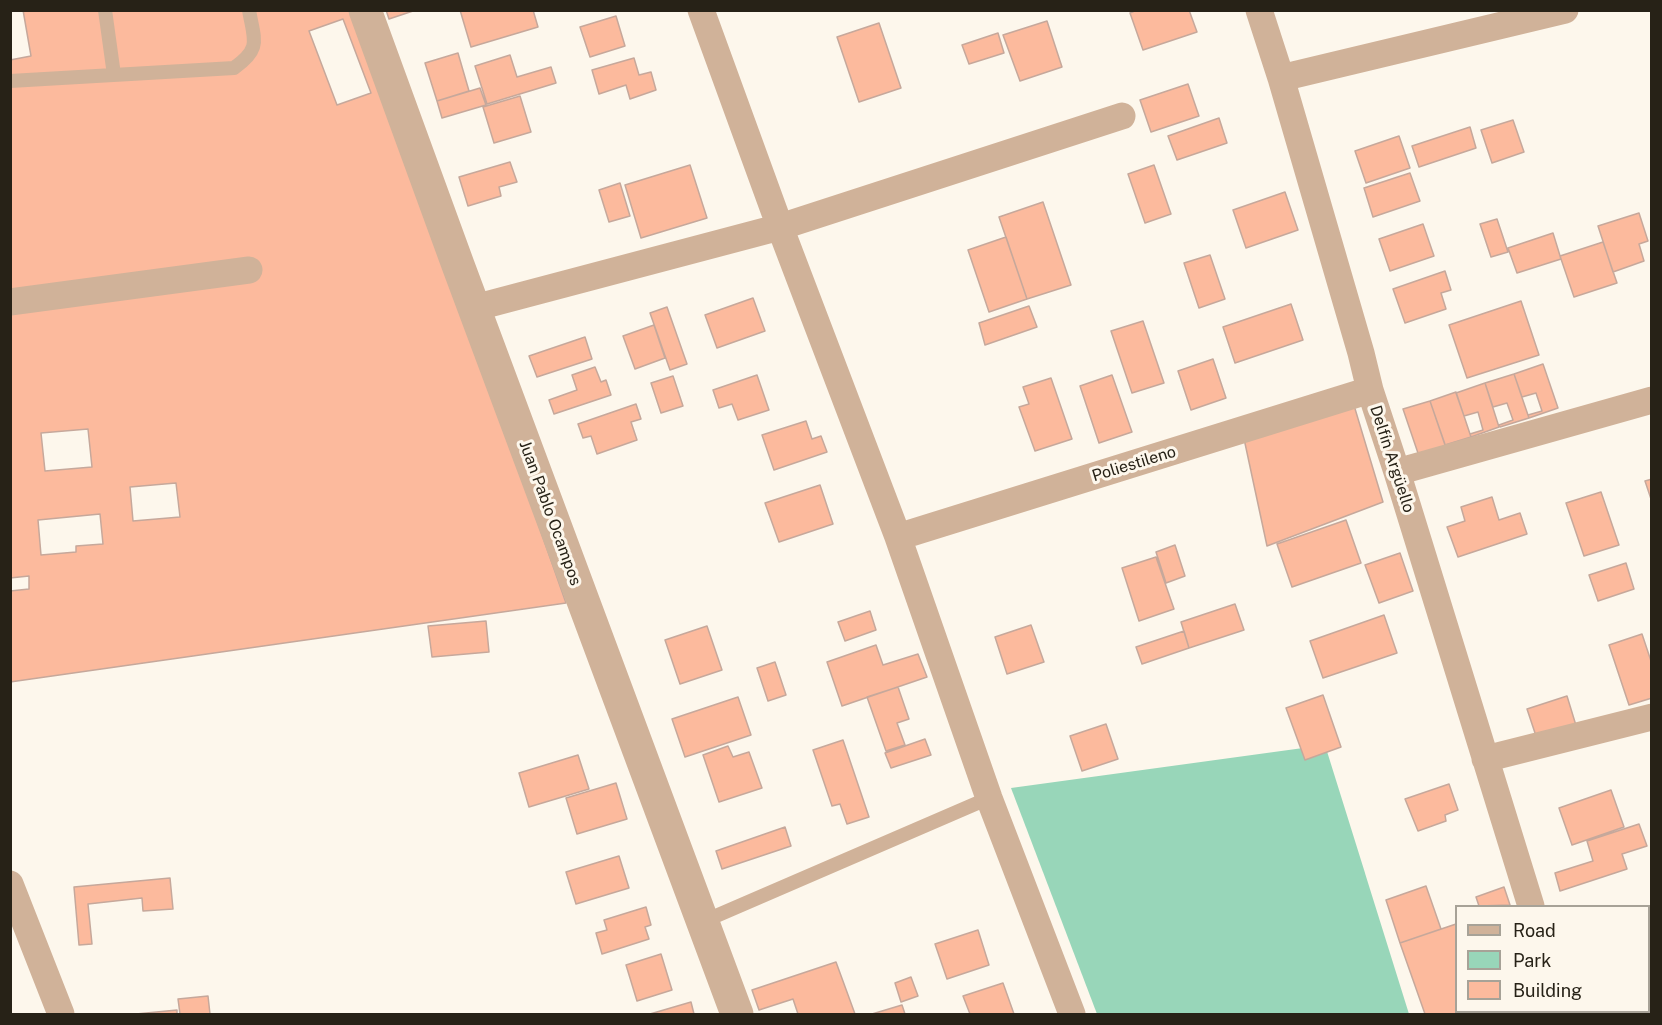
<!DOCTYPE html>
<html>
<head>
<meta charset="utf-8">
<style>
  body { margin:0 }
  #map { position:relative; width:1662px; height:1025px; overflow:hidden; background:#fdf7ec; font-family:"Public Sans",sans-serif }
  canvas { display:block }
  .frame { position:absolute; inset:0; border:12px solid #272217; pointer-events:none }
  .legend { position:absolute; left:1455px; top:905px; width:195px; height:108px; box-sizing:border-box; background:#fdf7ec; border:2px solid #a7a297; margin:0; padding:8px 10px; list-style:none; font-size:18px; color:#272217 }
  .legend li { display:flex; align-items:center; gap:12px; height:30px }
  .legend b { width:30px; border:2px solid #a7a297 }
</style>
</head>
<body>
<div id="map">
<canvas width="1662" height="1025"></canvas>
<div class="frame"></div>
<ul class="legend">
<li><b style="height:8px;background:#d0b299"></b>Road</li>
<li><b style="height:16px;background:#98d6b9"></b>Park</li>
<li><b style="height:16px;background:#fcba9d"></b>Building</li>
</ul>
</div>
<script>
const ctx = document.querySelector('canvas').getContext('2d');
ctx.lineJoin = 'round';
function paint(path, color) { ctx.fillStyle = color; ctx.fill(path, 'evenodd'); }
function stroke(path, color, width, dash) { ctx.strokeStyle = color; ctx.lineWidth = width; ctx.lineCap = dash ? 'butt' : 'round'; ctx.setLineDash(dash || []); ctx.stroke(path); }
function drawText(font, color, halo, rows, align = 'center') {
  ctx.font = font + ' "Public Sans",sans-serif'; ctx.lineWidth = 6; ctx.setLineDash([]); ctx.textBaseline = 'middle'; ctx.strokeStyle = halo; ctx.fillStyle = color; for (const [text, x, y, turn = 0] of rows) {
    ctx.save(); ctx.translate(x, y); ctx.rotate((+turn || 0) * Math.PI / 180); ctx.textAlign = isNaN(turn) ? turn : align; if (halo) ctx.strokeText(text, 0, 0); ctx.fillText(text, 0, 0); ctx.restore();
  }
}
const green = new Path2D(`
  M1325,745l84,269h-312l-86,-226z`);
const building = new Path2D(`
  M10,10h348l208,593 -556,79z
  M10,10h13l8,46 -21,4z
  M386,10h30l-27,9z
  M460,10h73l5,17 -67,20z
  M1137,10h52l8,22 -54,18 -13,-37z
  M616,16l9,30 -35,11 -10,-30z
  M343,19l28,74 -34,12 -28,-74z
  M1047,21l15,46 -42,14 -17,-46z
  M879,23l22,65 -42,14 -22,-65z
  M998,33l6,20 -35,11 -7,-19z
  M458,53l11,38 -32,10 -12,-38z
  M510,55l7,22 34,-10 5,16 -69,21 -12,-38z
  M634,58l5,17 12,-3 5,18 -26,9 -4,-14 -27,9 -7,-24z
  M1188,84l11,32 -48,16 -11,-32z
  M480,88l6,17 -44,13 -5,-17z
  M520,96l11,36 -37,11 -11,-36z
  M1219,118l8,25 -50,17 -9,-24z
  M1513,120l11,32 -32,11 -11,-33z
  M1470,127l6,21 -57,19 -7,-21z
  M1399,136l11,32 -44,15 -11,-32z
  M510,162l7,20 -18,5 2,9 -33,10 -9,-29z
  M690,165l17,53 -66,20 -16,-53z
  M1154,165l17,49 -26,9 -17,-49z
  M1410,173l10,28 -47,16 -9,-29z
  M620,183l10,33 -21,6 -10,-32z
  M1285,192l13,38 -52,18 -13,-38z
  M1043,202l28,83 -44,14 -28,-82z
  M1639,213l9,28 -9,3 5,17 -31,11 -15,-46z
  M1497,219l11,33 -17,5 -11,-33z
  M1423,224l11,32 -44,15 -11,-32z
  M1553,233l8,26 -44,14 -9,-25z
  M1006,237l21,62 -38,13 -21,-62z
  M1603,242l14,41 -43,14 -14,-41z
  M1210,255l15,44 -26,9 -15,-45z
  M1445,271l6,19 -10,3 5,16 -41,14 -12,-34z
  M753,298l12,33 -48,17 -12,-33z
  M1521,301l18,54 -72,23 -18,-53z
  M1291,304l12,36 -68,23 -12,-36z
  M1029,306l8,21 -52,18 -6,-22z
  M667,307l20,57 -17,6 -20,-57z
  M1143,321l21,62 -32,10 -21,-62z
  M654,325l11,33 -30,11 -12,-33z
  M585,337l7,22 -55,18 -8,-21z
  M1213,359l13,39 -35,12 -13,-39z
  M1543,364l15,44 -29,10 -1,-3 14,-4 -6,-18 -14,4 -8,-23z
  M595,367l6,15 5,-2 5,15 -57,19 -5,-14 28,-10 -5,-15z
  M1514,374l15,44 -29,9 -1,-2 14,-5 -6,-17 -14,4 -8,-24z
  M757,375l12,35 -31,10 -6,-16 -13,4 -6,-18z
  M1112,375l20,57 -33,11 -19,-57z
  M673,376l10,30 -22,7 -10,-30z
  M1051,378l21,61 -37,12 -16,-44 10,-3 -6,-17z
  M1485,383l14,44 -28,10 -1,-3 13,-4 -5,-18 -14,4 -8,-23z
  M1456,392l15,45 -26,8 -15,-44z
  M1430,401l18,52 -27,9 -18,-53z
  M1353,402l30,100 -116,44 -24,-112z
  M636,404l5,15 -10,3 6,18 -40,14 -6,-18 -8,2 -5,-14z
  M806,421l6,18 9,-3 6,16 -53,18 -12,-35z
  M88,429l4,38 -47,4 -4,-38z
  M1652,479v23l-7,-21z
  M176,483l4,34 -47,4 -3,-34z
  M820,485l13,39 -54,18 -14,-39z
  M1601,492l18,53 -35,11 -18,-53z
  M1492,497l7,23 21,-7 7,21 -69,23 -11,-30 18,-6 -4,-14z
  M100,514l3,30 -27,2v6l-35,3 -3,-35z
  M1346,520l15,43 -69,24 -15,-43z
  M1175,545l10,31 -19,7 -10,-31z
  M1400,553l13,38 -34,12 -14,-38z
  M1156,557l18,52 -35,12 -17,-53z
  M1626,563l8,26 -36,12 -9,-26z
  M29,576v13l-19,2v-13z
  M1235,604l9,26 -55,18 -8,-26z
  M870,611l6,19 -31,11 -7,-19z
  M1384,615l13,38 -74,25 -13,-37z
  M486,621l3,31 -57,5 -4,-31z
  M1031,625l13,37 -37,12 -12,-37z
  M707,626l15,44 -42,14 -15,-44z
  M1184,631l5,17 -47,16 -6,-17z
  M1642,634l10,30v34l-23,7 -20,-60z
  M876,645l7,20 35,-11 9,23 -85,29 -15,-44z
  M775,662l11,33 -18,6 -11,-33z
  M898,687l11,32 -12,4 8,22 -19,6 -19,-54z
  M1323,695l18,52 -36,13 -19,-52z
  M1567,696l11,36 -39,13 -12,-36z
  M738,697l13,38 -66,22 -13,-38z
  M1106,724l12,35 -36,12 -12,-35z
  M925,739l6,16 -40,13 -6,-15z
  M843,740l26,77 -22,7 -7,-20 -8,2 -19,-56z
  M728,746l5,11 16,-5 13,36 -43,14 -16,-47z
  M578,755l11,34 -60,18 -10,-34z
  M616,783l11,36 -50,15 -11,-36z
  M1449,784l9,26 -13,5 1,6 -28,10 -13,-32z
  M1611,790l13,37 -52,18 -13,-37z
  M1639,824l8,22 -25,8 5,15 -67,22 -5,-18 38,-12 -6,-20z
  M785,827l6,19 -69,23 -6,-18z
  M619,856l10,32 -53,16 -10,-32z
  M170,878l3,31 -30,2 -1,-13 -54,6 4,40 -13,1 -5,-58z
  M1426,886l15,43 -41,14 -14,-43z
  M1504,887l6,18 -31,1 -3,-9z
  M646,907l5,18 -6,2 4,12 -47,15 -6,-21 11,-3 -3,-10z
  M1456,924v88h7l-8,2h-30l-25,-71z
  M1651,929l1,56 -4,1v-56z
  M978,930l11,35 -42,14 -12,-35z
  M661,954l11,36 -35,11 -11,-36z
  M836,962l19,52h-57l-5,-15 -34,11 -7,-20z
  M911,977l7,19 -17,6 -6,-19z
  M1003,983l11,31h-44l-7,-18z
  M208,996l2,18h-30l-2,-15z
  M691,1002l3,12h-44z
  M902,1005l3,9h-33z
  M177,1010v4h-41z
  M1596,1012h44l1,1 -44,1z`);
const service = new Path2D(`
  M105,10l9,65
  M10,81l224,-13c28,-20 20,-28 15,-58
  M702,922l287,-124`);
const minor = new Path2D(`
  M701,10l79,217 118,310 91,261 83,216
  M1259,10l22,68 80,275 9,37 27,82 134,434
  M1281,78l284,-68
  M10,302l239,-32
  M474,308l306,-81 342,-111
  M1397,472l255,-72
  M898,537l472,-147
  M1485,759l167,-42
  M10,884l51,130
  M1563,1012l1,2`);
const tertiary = new Path2D(`
  M365,10l93,255 279,749`);
const streetNames = [
  ["Delfín Argüello",1392,459,72],
  ["Poliestileno",1134,464,-17],
  ["Juan Pablo Ocampos",550,513,70]
];
paint(green, '#98d6b9');
paint(building, '#fcba9d');
stroke(building, '#c6a89b', 1.5);
stroke(service, '#d0b299', 14);
stroke(minor, '#d0b299', 27);
stroke(tertiary, '#d0b299', 33);
drawText('16px', '#272217', '#fdf7ec', streetNames);
</script>
</body>
</html>
